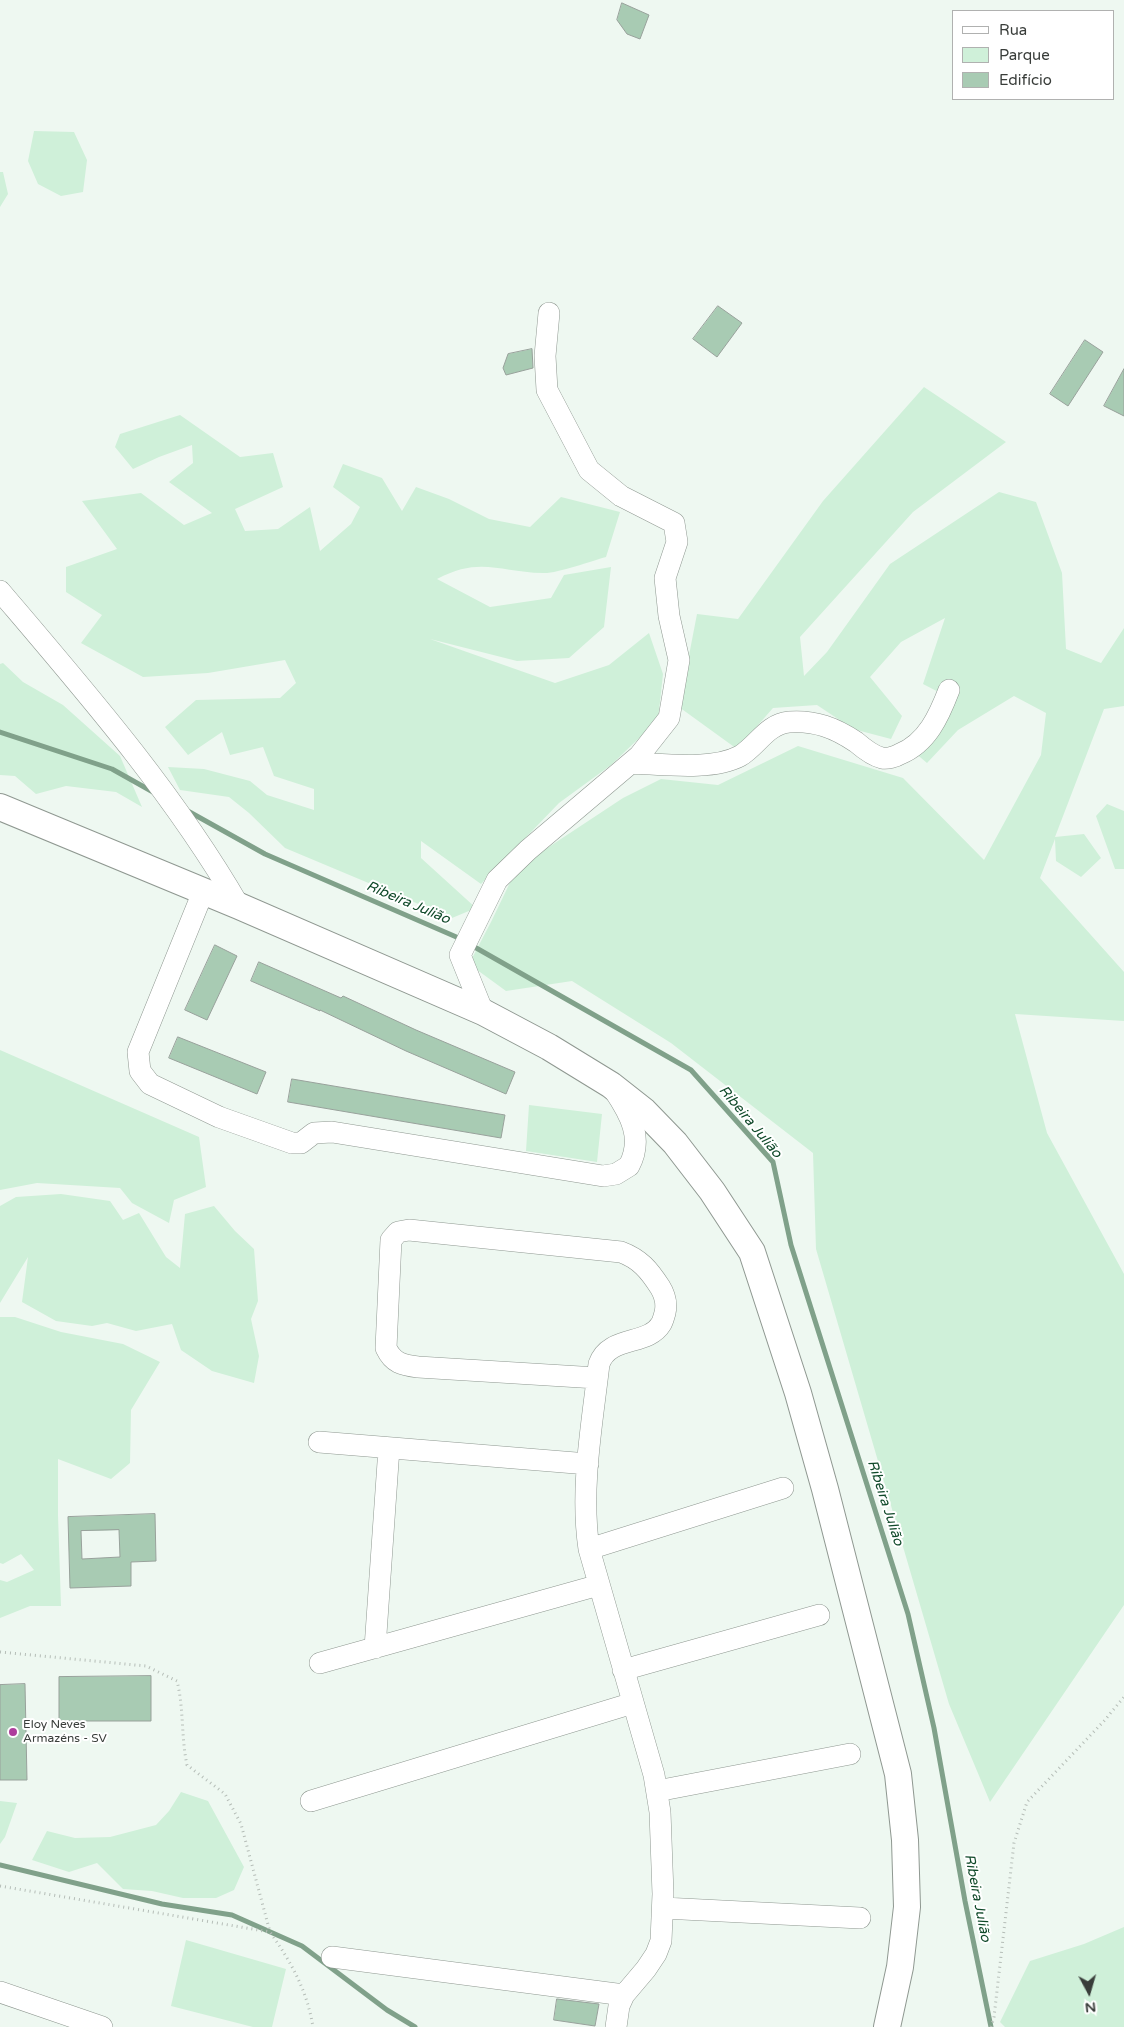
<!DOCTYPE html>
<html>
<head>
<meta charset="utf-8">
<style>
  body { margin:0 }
  #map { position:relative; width:1124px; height:2027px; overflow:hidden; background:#eef8f1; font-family:"Varela Round",sans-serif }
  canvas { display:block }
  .legend { position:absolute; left:952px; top:10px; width:162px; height:90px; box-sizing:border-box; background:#fff; border:1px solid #b0b1b0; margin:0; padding:6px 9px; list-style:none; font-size:15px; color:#393d3a }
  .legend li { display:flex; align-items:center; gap:10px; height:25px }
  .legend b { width:25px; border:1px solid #b0b1b0 }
  .north { position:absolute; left:1064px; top:1967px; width:50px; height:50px; -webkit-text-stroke:4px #fff; paint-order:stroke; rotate:174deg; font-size:14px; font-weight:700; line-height:20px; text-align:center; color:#393d3a }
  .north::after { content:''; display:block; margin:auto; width:18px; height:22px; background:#393d3a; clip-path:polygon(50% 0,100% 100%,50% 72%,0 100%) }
</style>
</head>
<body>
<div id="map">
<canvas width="1124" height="2027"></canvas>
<ul class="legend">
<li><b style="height:6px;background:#fff"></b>Rua</li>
<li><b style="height:14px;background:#cff0d9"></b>Parque</li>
<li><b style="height:14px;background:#a8cbb3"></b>Edifício</li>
</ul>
<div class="north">N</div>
</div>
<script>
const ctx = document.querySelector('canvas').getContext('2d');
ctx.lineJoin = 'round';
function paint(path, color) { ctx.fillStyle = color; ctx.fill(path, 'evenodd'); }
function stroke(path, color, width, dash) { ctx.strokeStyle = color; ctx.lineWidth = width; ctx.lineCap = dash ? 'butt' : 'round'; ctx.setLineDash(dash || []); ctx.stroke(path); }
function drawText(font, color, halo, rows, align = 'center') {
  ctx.font = font + ' "Varela Round",sans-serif'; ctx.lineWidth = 4; ctx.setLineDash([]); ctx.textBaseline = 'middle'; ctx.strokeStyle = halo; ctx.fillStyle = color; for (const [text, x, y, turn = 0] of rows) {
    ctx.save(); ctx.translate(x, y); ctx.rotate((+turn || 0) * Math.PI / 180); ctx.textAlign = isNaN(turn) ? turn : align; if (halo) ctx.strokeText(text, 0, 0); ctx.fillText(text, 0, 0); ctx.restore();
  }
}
const green = new Path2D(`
  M34,131l40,1 13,28 -4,32 -22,4 -23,-12 -10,-23z
  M0,172h3l5,22 -8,13z
  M924,387l82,55 -93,70 -113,125 4,39 23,-24 63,-88 109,-72 37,10 26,71 4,76 35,14 23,-35v78l-20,3 -49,128 29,-3 17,24 -20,19 -25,-16 -1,-22 -15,39 84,94v49l-109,-7 32,119 77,141v331l-134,197 -41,-98 -133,-455 -3,-96 -142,-110 -99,-62 -66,10 -37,-27 22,-42 26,-54 106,-70 38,-19 57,6 80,-39 105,32 81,82 57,-105 5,-42 -32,-17 -56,34 -31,33 -13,-11 40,-52 -31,-16 22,-66 -44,24 -31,35 32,39 -11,23 -38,-10 -36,-24 -44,3 -36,41 -58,-42 18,-93 41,5 85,-118z
  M180,415l60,42 33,-4 10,34 -48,22 10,22 33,-2 32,-22 10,44 31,-27 9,-17 -27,-20 10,-23 39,14 20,33 14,-24 33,12 40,20 41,8 31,-30 59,15 -14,45c-15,4 -50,17 -63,16 -44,-1 -63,-17 -106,6l53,28 61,-9 13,-23 47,-8 -7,60 -35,31 -52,3 -87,-22 125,44 54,-18 40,-32 14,41 -5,46 -47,45 -52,38 -78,81 -60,-43v17l55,50 -24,10 -167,-70 -36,-35 -20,-16 -49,-7 -12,-23 36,2 46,12 17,14 47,15v-21l-40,-13 -11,-29 -33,8 -8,-23 -34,23 -23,-28 31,-27 84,-2 16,-15 -11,-23 -77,13 -65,4 -62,-34 21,-28 -36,-23v-25l51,-18 -35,-48 59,-8 43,32 28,-12 -43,-31 24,-19 -1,-18 -33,12 -26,12 -18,-22 5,-13z
  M3,663l20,19 40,23 57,51 22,51 -26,-15 -50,-6 -30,8 -21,-18 -15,-1v-111z
  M1107,804l17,7v58h-9l-19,-53z
  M0,1050l199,87 7,50 -32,13 -5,23 -37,-20 -12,-15 -83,-5 -37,7z
  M529,1105l73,9 -5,48 -71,-11z
  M61,1194l49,7 13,19 16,-7 27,44 14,11 5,-54 29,-8 21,25 19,18 4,52 -7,18 8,37 -5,27 -42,-12 -31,-21 -9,-26 -36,7 -29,-8 -15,3 -36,-5 -34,-19 6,-45 -28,46v-97l16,-9z
  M0,1317h15l46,15 62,12 37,18 -29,48 -1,53 -19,16 -53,-20v56l3,91h-31l-30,12v-38l7,2 27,-12 -13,-16 -18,10 -3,-1z
  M181,1792l27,9 36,66 -10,23 -18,8h-33l-31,-7 -29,-2 -26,-26 -28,9 -37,-12 15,-29 28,7 35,-1 46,-12 13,-14z
  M0,1801l17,2 -12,34 -5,7z
  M1124,1927v100h-119l-5,-5 30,-61 54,-17z
  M186,1940l100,29 -14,58h-19l-82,-21z`);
const stream = new Path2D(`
  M0,732l112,37 41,23
  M186,810l79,44 196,85
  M471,945l220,125 82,92 18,83 117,369 26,114 31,173 26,126
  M0,1865l162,39 70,11 70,31 85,64 28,17`);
const building = new Path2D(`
  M622,3l27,12 -9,24 -13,-5 -10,-14z
  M718,306l24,17 -25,34 -24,-18z
  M1085,340l18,12 -35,54 -18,-12z
  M532,349l1,19 -27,7 -3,-7 5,-14z
  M1124,369v47l-20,-10z
  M215,945l22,11 -30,64 -22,-10z
  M259,962l82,36 2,-2 73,34 99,42 -9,22 -100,-43 -86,-41v1l-69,-30z
  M178,1037l88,35 -9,22 -88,-36z
  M292,1079l213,36 -4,23 -213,-36z
  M155,1514l1,47 -25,1v24l-61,2 -2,-71zM119,1530l1,27 -38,2 -1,-28z
  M151,1676v45h-92v-44z
  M25,1684l2,96h-27v-95z
  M557,1999l42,5 -4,22 -41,-6z`);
const path = new Path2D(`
  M0,1652l146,14 31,15c7,28 4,56 10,84l38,29 16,30 29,108
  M0,1886l270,46c21,30 37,58 43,95
  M991,2027l3,-10 20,-174 13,-41 77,-81 20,-24`);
const minor = new Path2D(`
  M0,591c85,100 173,201 239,315
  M631,763c31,1 81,8 109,-7 17,-10 27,-32 49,-34 26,-2 46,6 67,20 7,6 17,14 26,16 5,1 13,-1 18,-4 27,-11 39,-38 49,-64
  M203,892l-65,160 2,19 10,13 69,33 73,26h9l13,-10 18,-1 271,44 13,-2 13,-8c15,-28 1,-52 -15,-76
  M483,1012l-23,-57 37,-75 31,-30 111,-94 30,-38 10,-58 -10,-44 -4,-38 12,-36 -3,-19 -53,-27 -32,-26 -42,-80 -2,-34 4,-43
  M597,1378l-179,-11c-16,-2 -25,-4 -32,-19l5,-108 7,-8 11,-2 212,22c19,7 28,18 39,35 5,8 7,17 5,26 -1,3 -2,8 -4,11 -13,22 -52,11 -62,40 -7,61 -19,125 -10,185l65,226 6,37 3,82 -2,47 -5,13 -10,15 -22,26 -5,11 -3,21
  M319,1442l269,22
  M589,1549l194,-61
  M375,1648l14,-200
  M320,1663l279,-78
  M623,1670l196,-55
  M657,1791l193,-37
  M311,1801l322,-98
  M663,1908l197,10
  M332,1957l292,38
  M0,1992l102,35`);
const major = new Path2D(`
  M0,807l239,99 244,106 66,35 62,38 33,26 31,32 37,48 40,61 46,141 27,96 73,285 7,66 2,67 -7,60 -13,60`);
const markers = [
  [13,1732,5,"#ad3e9c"]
];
const poiNames = [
  ["Eloy Neves",23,1725],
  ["Armazéns - SV",23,1739]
];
const waterNames = [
  ["Ribeira Julião",408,903,23],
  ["Ribeira Julião",750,1122,50],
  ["Ribeira Julião",885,1503,72],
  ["Ribeira Julião",977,1898,79]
];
paint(green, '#cff0d9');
stroke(stream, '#80a18a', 5);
paint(building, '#a8cbb3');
stroke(building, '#98a19b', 1);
stroke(minor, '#8f9891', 22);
stroke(major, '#8f9891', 28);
stroke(path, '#b5bdb7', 3, [1, 4]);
stroke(minor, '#fff', 21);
stroke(major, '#fff', 26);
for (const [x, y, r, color] of markers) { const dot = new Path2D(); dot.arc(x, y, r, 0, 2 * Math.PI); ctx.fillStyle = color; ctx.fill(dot); stroke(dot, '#fff', 2); }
drawText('12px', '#393d3a', '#fff', poiNames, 'left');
drawText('italic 14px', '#104a2a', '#fff', waterNames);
</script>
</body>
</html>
